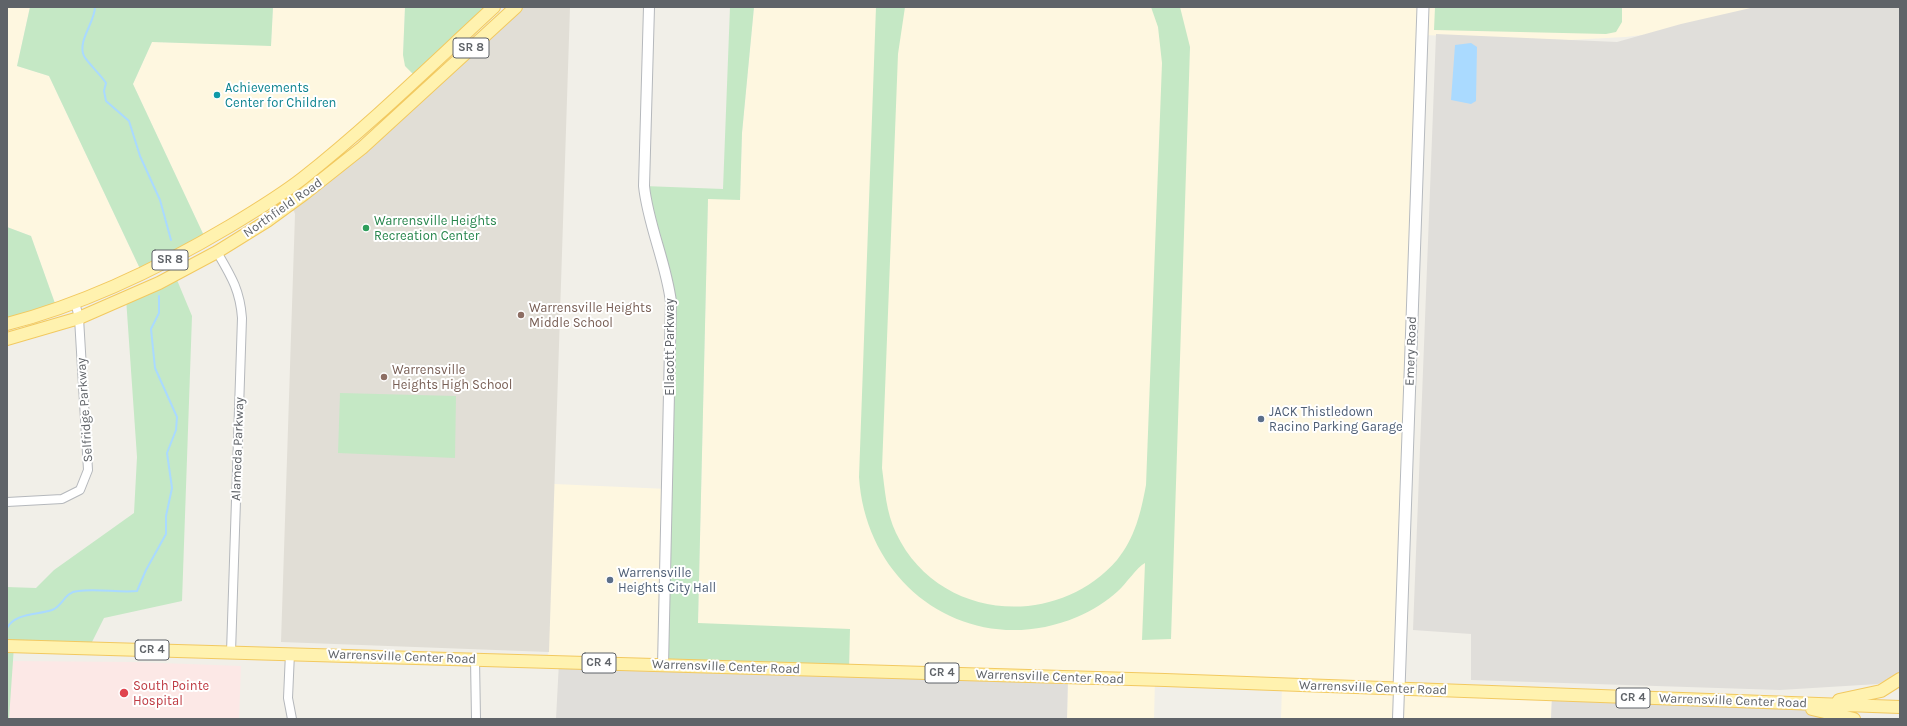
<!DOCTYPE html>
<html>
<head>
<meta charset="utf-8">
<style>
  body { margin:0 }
  #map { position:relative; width:1907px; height:726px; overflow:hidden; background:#f1efe8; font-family:Karla,sans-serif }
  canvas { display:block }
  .frame { position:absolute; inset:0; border:8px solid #5f6368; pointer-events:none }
</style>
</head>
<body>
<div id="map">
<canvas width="1907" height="726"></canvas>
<div class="frame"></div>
</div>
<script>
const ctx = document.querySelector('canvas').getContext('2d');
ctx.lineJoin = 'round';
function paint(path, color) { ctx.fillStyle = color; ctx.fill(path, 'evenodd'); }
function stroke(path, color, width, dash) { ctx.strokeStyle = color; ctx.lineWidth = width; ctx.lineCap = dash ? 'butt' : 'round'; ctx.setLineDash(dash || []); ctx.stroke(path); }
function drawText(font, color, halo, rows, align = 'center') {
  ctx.font = font + ' Karla,sans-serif'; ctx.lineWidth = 4; ctx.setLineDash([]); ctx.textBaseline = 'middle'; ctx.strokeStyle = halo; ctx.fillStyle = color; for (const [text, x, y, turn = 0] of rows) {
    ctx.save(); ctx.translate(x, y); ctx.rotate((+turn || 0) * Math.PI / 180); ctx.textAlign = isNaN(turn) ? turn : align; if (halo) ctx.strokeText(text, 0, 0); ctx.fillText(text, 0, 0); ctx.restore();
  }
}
const commercial = new Path2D(`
  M7,7h23l-13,59 32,10 93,197 -85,36 -26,-73 -24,-9z
  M273,7h132l-2,48 14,23 -64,59 -147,103 -73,-156 19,-42 119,3z
  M754,7h1035l-102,23 -62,7 -56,3 -146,-5 -24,654 153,6 -1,24h-270l1,-34 -127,-5 -1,39h-87l1,-41 -371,-12 11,-468 32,1 2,-66z
  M554,484l114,5 -5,176 -115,-3z`);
const industrial = new Path2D(`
  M1755,7h145v666l-22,11 -98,6 -309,-10v-46l-58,-4 23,-596 181,8 64,-18z
  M559,662l509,15 -1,42h-511z
  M1552,695l232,8 53,12 -1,4h-285z`);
const education = new Path2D(`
  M524,7h46l-21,645 -268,-10 14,-428 -1,-3h-4l51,-38 79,-70z`);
const medical = new Path2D(`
  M7,661l128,1 106,4 -2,53h-232z`);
const green = new Path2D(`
  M30,7h243l-2,39 -119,-4 -19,42 73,156 -64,33 -93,-197 -32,-10z
  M405,7h89l-77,71 -12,-12 -2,-11z
  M730,7h24l-12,126 -2,67 -32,-1 -10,424 152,6 -1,42 -186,-6 8,-363 -27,-116 79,3z
  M876,7h29l-7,47 -16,414c3,22 4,44 14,65 41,87 159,98 221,27 18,-22 24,-48 29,-75l16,-422 -4,-36 -7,-20h29l10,40 -19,592 -29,1 3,-77c-8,4 -19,21 -27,28 -11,10 -26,20 -41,26 -105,44 -211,-28 -218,-140z
  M1435,7h187v15l-6,10 -10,2 -172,-4z
  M7,227l24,9 26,73 -50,15z
  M177,280l15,36 -10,285 -78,17 -15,30 -75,-2 -5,73h-2v-132l29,1 18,-18 80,-57 3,-56 -11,-159z
  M340,393l116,3 -1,62 -117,-5z`);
const water = new Path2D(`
  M1471,43l6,4 -1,54 -5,3 -20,-4 4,-55z`);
const stream = new Path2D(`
  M95,7c0,15 -18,34 -11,49 3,6 17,19 22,27l-2,8 2,10 23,20 11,35 20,44 11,40
  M7,628c8,-15 30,-13 45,-18 11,-4 12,-18 26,-19 20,-3 40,2 59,0l9,-21 20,-36v-18l6,-28 -5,-35 9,-23 1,-13 -22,-49 -4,-39 8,-16v-17`);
const minor = new Path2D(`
  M217,252c14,24 23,38 25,66l-11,334
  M7,502l55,-3 18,-9 8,-20 -9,-152 -4,-16
  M290,653l-2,45 4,21
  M475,659l1,60`);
const tertiary = new Path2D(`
  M649,7l-5,179c4,39 22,76 27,116l-8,363
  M1398,719l1,-30`);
const secondary = new Path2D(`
  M1399,689l24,-682`);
const primary = new Path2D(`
  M7,324c78,-20 154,-57 223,-98 25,-15 50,-30 73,-48 67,-53 128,-113 191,-171
  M7,339l72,-21 80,-35 58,-31 50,-31 37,-27 58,-46 154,-141
  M7,646l1158,34 735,27
  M1839,700l42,-9 19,-12
  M1812,709l42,10`);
const markers = [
  [217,95,4,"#0f9aa8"],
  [366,228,4,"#2e9e5b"],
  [521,315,4,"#8d6e63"],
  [384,377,4,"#8d6e63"],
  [1261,419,4,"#5c6f8a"],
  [610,580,4,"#5c6f8a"],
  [124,693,5,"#e0444e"]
];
const shields = [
  [471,48,36],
  [170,260,36],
  [152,650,34],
  [599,663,34],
  [942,673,34],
  [1633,698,34]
];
const shieldNames = [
  ["SR 8",471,48],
  ["SR 8",170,260],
  ["CR 4",152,650],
  ["CR 4",599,663],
  ["CR 4",942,673],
  ["CR 4",1633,698]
];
const cultureNames = [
  ["Achievements",225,88],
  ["Center for Children",225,103]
];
const streetNames = [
  ["Northfield Road",283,208,-35],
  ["Ellacott Parkway",670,347,-90],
  ["Emery Road",1411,351,-88],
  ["Selfridge Parkway",85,410,-94],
  ["Alameda Parkway",238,449,-88],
  ["Warrensville Center Road",402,657,2],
  ["Warrensville Center Road",726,667,2],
  ["Warrensville Center Road",1050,677,2],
  ["Warrensville Center Road",1373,688,2],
  ["Warrensville Center Road",1733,701,2]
];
const leisureNames = [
  ["Warrensville Heights",374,221],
  ["Recreation Center",374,236]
];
const educationNames = [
  ["Warrensville Heights",529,308],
  ["Middle School",529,323],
  ["Warrensville",392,370],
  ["Heights High School",392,385]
];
const serviceNames = [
  ["JACK Thistledown",1269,412],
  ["Racino Parking Garage",1269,427],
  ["Warrensville",618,573],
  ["Heights City Hall",618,588]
];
const healthNames = [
  ["South Pointe",133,686],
  ["Hospital",133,701]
];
paint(commercial, '#fef7e0');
paint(industrial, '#e0deda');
paint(education, '#e1ded6');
paint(medical, '#fce8e6');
paint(green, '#c5e8c5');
paint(water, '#aadaff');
stroke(stream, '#aadaff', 2);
stroke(minor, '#b5b8bc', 10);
stroke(tertiary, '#b5b8bc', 12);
stroke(secondary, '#b6babf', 13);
stroke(primary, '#f2c960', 14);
stroke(minor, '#fff', 8);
stroke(tertiary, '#fff', 10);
stroke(secondary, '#fff', 11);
stroke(primary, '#fff2af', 12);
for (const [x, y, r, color] of markers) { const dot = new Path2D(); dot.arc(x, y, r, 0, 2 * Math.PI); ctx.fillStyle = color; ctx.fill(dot); stroke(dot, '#fff', 1.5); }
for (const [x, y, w] of shields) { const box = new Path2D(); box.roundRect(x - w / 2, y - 10, w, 20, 3); ctx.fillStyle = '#fff'; ctx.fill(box); stroke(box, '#5f6368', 1); }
drawText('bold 12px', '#5f6368', null, shieldNames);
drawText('13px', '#0d838f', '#fff', cultureNames, 'left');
drawText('13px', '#5f6368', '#fff', streetNames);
drawText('13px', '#27864d', '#fff', leisureNames, 'left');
drawText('13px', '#785e54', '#fff', educationNames, 'left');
drawText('13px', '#4e5e75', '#fff', serviceNames, 'left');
drawText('13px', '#be3a42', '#fff', healthNames, 'left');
</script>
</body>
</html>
